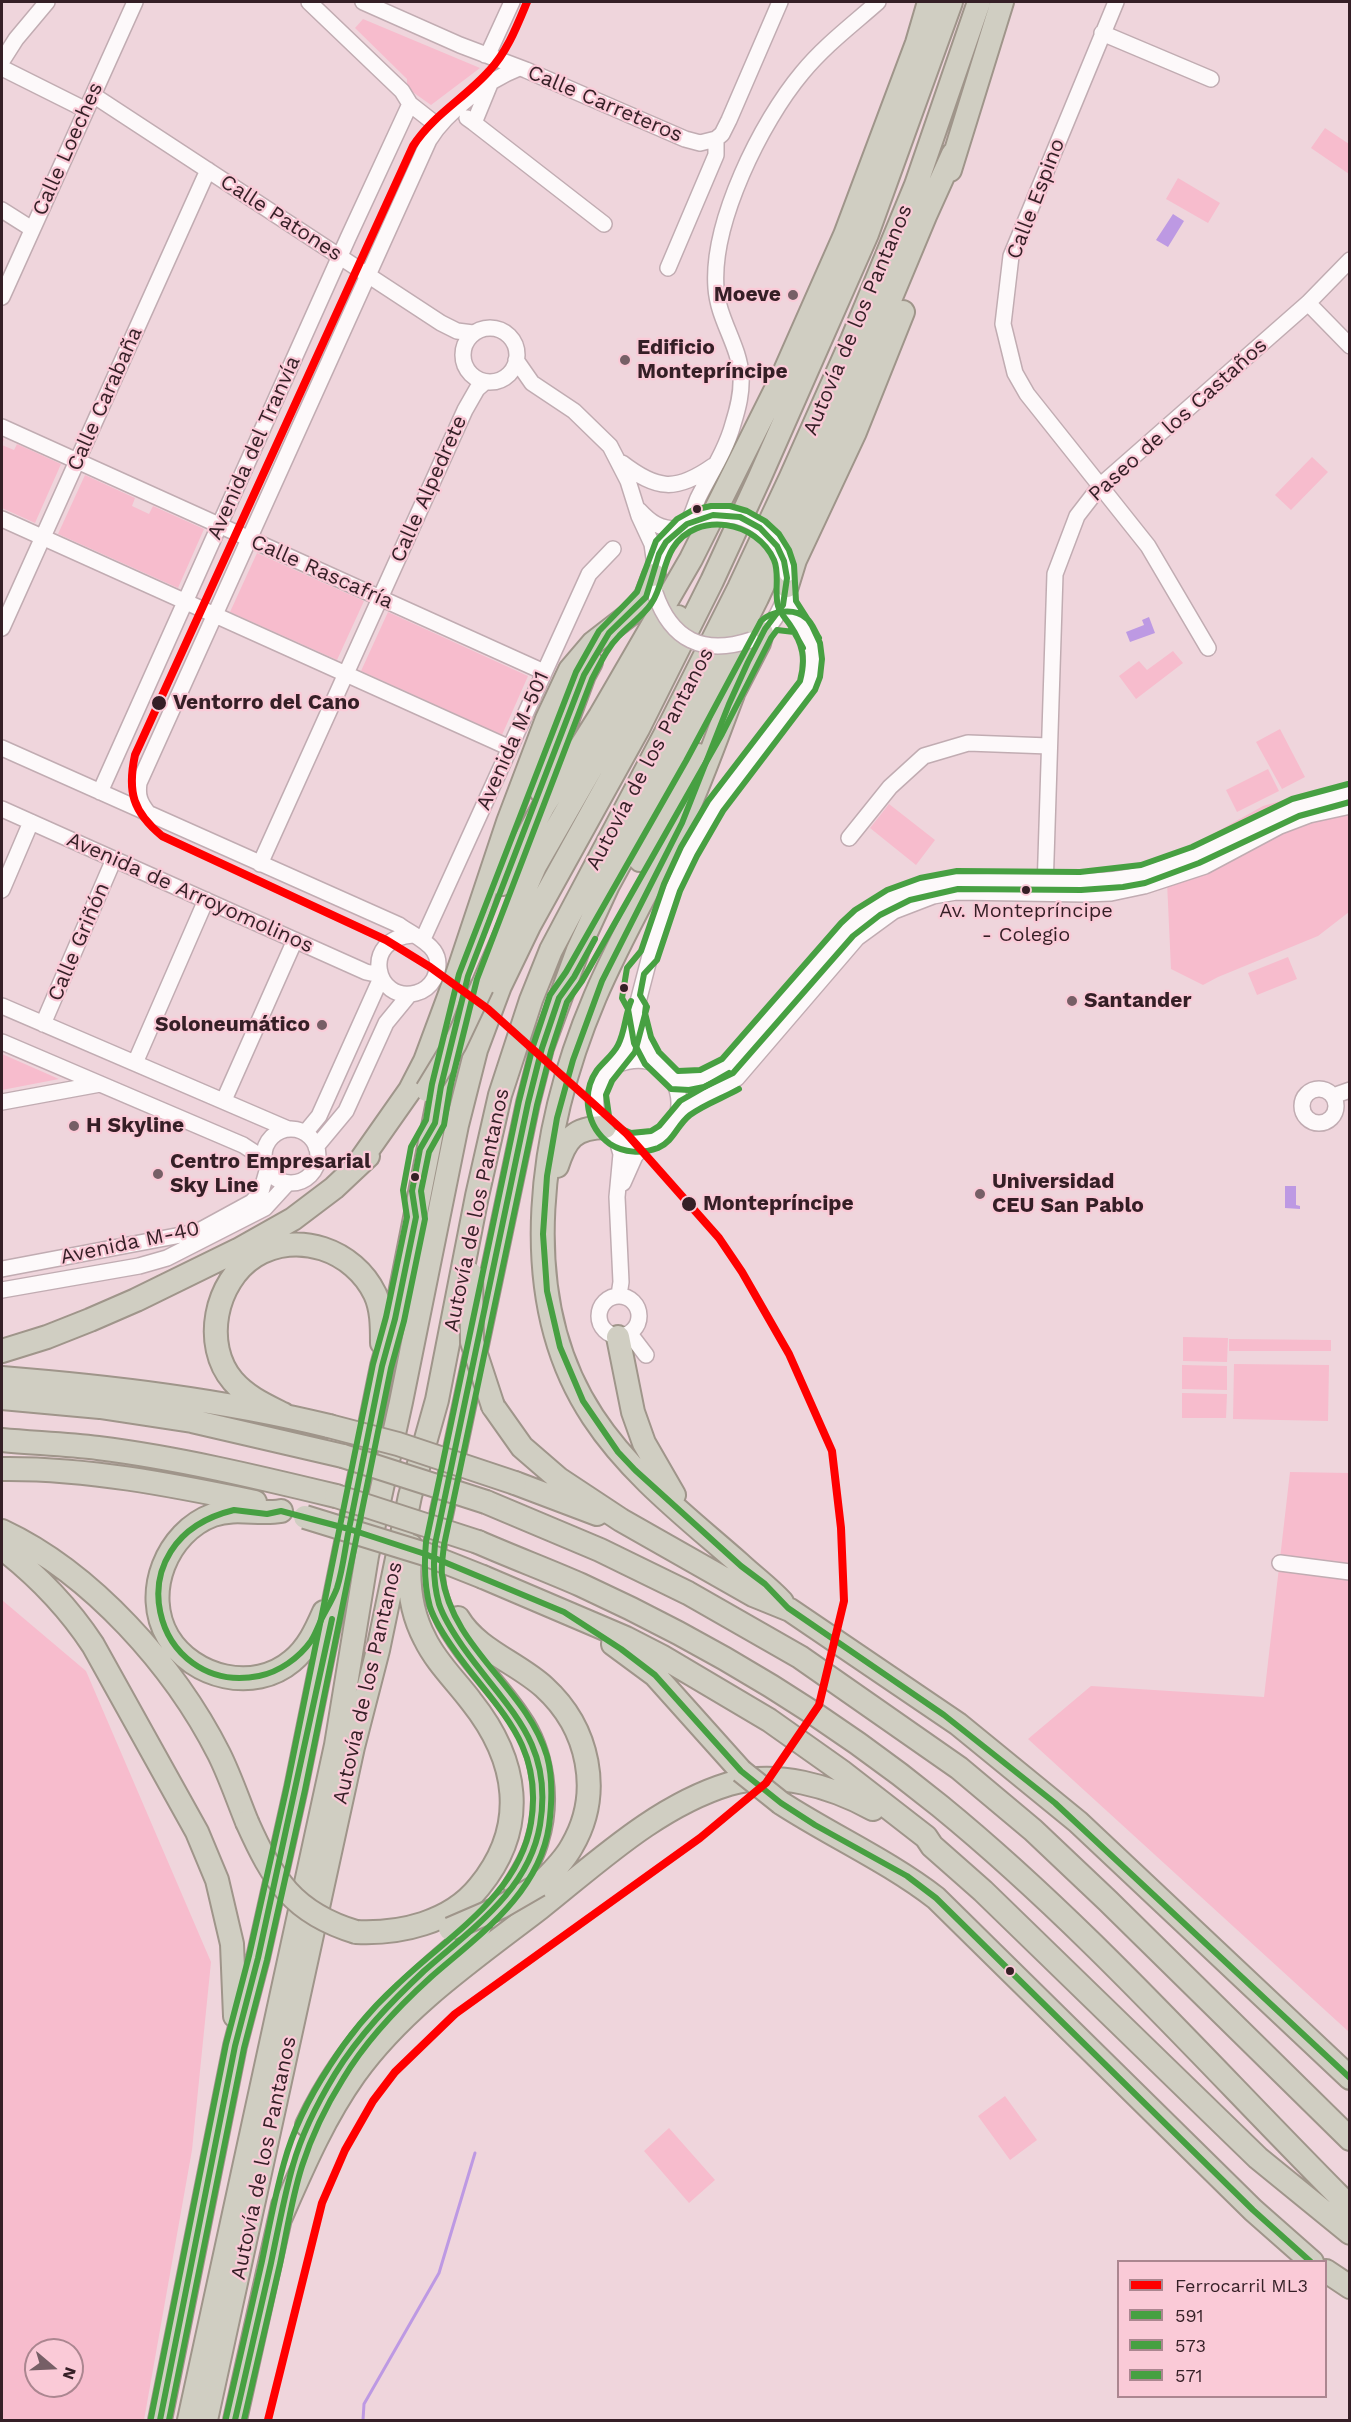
<!DOCTYPE html>
<html>
<head>
<meta charset="utf-8">
<style>
  body { margin:0 }
  #map { position:relative; width:1351px; height:2422px; overflow:hidden; background:#efd5dc; font-family:"Work Sans",sans-serif }
  canvas { display:block }
  .frame { position:absolute; inset:0; border:3px solid #351f26; pointer-events:none }
  .legend { position:absolute; left:1117px; top:2260px; width:210px; height:138px; box-sizing:border-box; background:#facad7; border:2px solid #ab8690; margin:0; padding:8px 10px; list-style:none; font-size:18px; color:#351f26 }
  .legend li { display:flex; align-items:center; gap:12px; height:30px }
  .legend b { width:30px; border:2px solid #ab8690 }
  .north { position:absolute; left:24px; top:2338px; width:60px; height:60px; box-sizing:border-box; background:#facad7; border:2px solid #ab8690; border-radius:50%; rotate:109deg; font-size:16px; font-weight:700; line-height:24px; text-align:center; color:#351f26 }
  .north::after { content:''; display:block; margin:auto; width:21px; height:27px; background:#765f66; clip-path:polygon(50% 0,100% 100%,50% 72%,0 100%) }
</style>
</head>
<body>
<div id="map">
<canvas width="1351" height="2422"></canvas>
<div class="frame"></div>
<ul class="legend">
<li><b style="height:8px;background:#f00"></b>Ferrocarril ML3</li>
<li><b style="height:8px;background:#47a042"></b>591</li>
<li><b style="height:8px;background:#47a042"></b>573</li>
<li><b style="height:8px;background:#47a042"></b>571</li>
</ul>
<div class="north">N</div>
</div>
<script>
const ctx = document.querySelector('canvas').getContext('2d');
ctx.lineJoin = 'round';
function paint(path, color) { ctx.fillStyle = color; ctx.fill(path, 'evenodd'); }
function stroke(path, color, width, dash) { ctx.strokeStyle = color; ctx.lineWidth = width; ctx.lineCap = dash ? 'butt' : 'round'; ctx.setLineDash(dash || []); ctx.stroke(path); }
function drawText(font, color, halo, rows, align = 'center') {
  ctx.font = font + ' "Work Sans",sans-serif'; ctx.lineWidth = 4.5; ctx.setLineDash([]); ctx.textBaseline = 'middle'; ctx.strokeStyle = halo; ctx.fillStyle = color; for (const [text, x, y, turn = 0] of rows) {
    ctx.save(); ctx.translate(x, y); ctx.rotate((+turn || 0) * Math.PI / 180); ctx.textAlign = isNaN(turn) ? turn : align; if (halo) ctx.strokeText(text, 0, 0); ctx.fillText(text, 0, 0); ctx.restore();
  }
}
const green = new Path2D(`
  M363,19l117,49 -49,37 -24,-17v-9l-52,-51z
  M1325,128l24,16v30l-38,-26z
  M1178,178l42,25 -12,20 -42,-24z
  M2,437l2,2 -2,6 12,5 3,-6 44,20 -26,59 -33,-15z
  M1312,457l16,15 -37,38 -16,-15z
  M85,475l50,23 -3,8 17,8 4,-8 51,23 -26,59 -120,-54z
  M257,553l107,48 -27,59 -107,-48z
  M388,612l140,64 -26,59 -141,-64z
  M1173,651l10,12 -47,36 -17,-23 20,-15 8,9z
  M1280,729l25,48 -23,12 -26,-47z
  M1268,769l11,22 -42,21 -11,-22z
  M1349,788v124l-31,24 -100,41 -15,8 -32,-16 -5,-109 97,-54 52,-15z
  M889,804l46,36 -19,25 -46,-37z
  M1288,957l9,22 -40,16 -9,-22z
  M2,1054l57,25 -57,11z
  M1183,1337l45,1 -1,24 -44,-1z
  M1229,1339l102,1v11h-102z
  M1234,1364l95,1 -1,56 -95,-2z
  M1182,1365l45,1v24l-45,-1z
  M1182,1393l45,1 -1,24h-44z
  M1290,1472l59,1v559l-321,-293 63,-53 173,11z
  M2,1600l84,71 125,291 -19,188 -48,270h-142zM36,2350h36v36h-36z
  M1005,2096l32,44 -27,20 -32,-44z
  M669,2128l46,52 -26,23 -45,-52z`);
const water = new Path2D(`
  M1173,214l11,7 -16,26 -12,-7z
  M1149,617l6,16 -25,9 -4,-10 18,-7 -2,-5z
  M1285,1186h11v19l4,1v3l-15,-1z`);
const stream = new Path2D(`
  M363,2420l1,-16 75,-131 36,-120`);
const highwayTunnel = new Path2D(`
  M454,1032l14,-56`);
const minor = new Path2D(`
  M309,2l93,89 8,13 28,22
  M363,2l97,43 66,25 159,69 15,4 16,-4
  M1116,2l-105,254 -8,68 12,49 12,21 121,152 60,102
  M1102,33l109,46
  M485,55l5,-5 22,-48
  M2,61l14,-22 31,-37
  M2,68l84,42
  M93,95l348,228 16,8 16,2
  M467,118l7,5 16,-39
  M474,123l130,101
  M2,210l30,19
  M668,268l48,-113v-16l6,-5 7,-14 51,-118
  M2,297l133,-295
  M1308,303l42,43
  M463 355a27 27 0 1 1 54 0a27 27 0 1 1-54 0Z
  M516,360l16,23 42,28 36,35 18,35 11,35 13,28 3,21
  M2,427l542,245
  M622,463c35,27 54,29 91,3
  M639,510c12,13 21,19 39,19
  M2,519l508,229
  M654,583c-1,-20 7,-39 22,-52 3,-3 8,-5 11,-8 5,-6 8,-18 11,-25 12,-24 28,-48 35,-74 5,-16 9,-31 8,-49 -2,-30 -23,-56 -25,-87 -5,-65 45,-166 86,-215 22,-27 50,-48 76,-71
  M2,628l206,-458
  M756,637c16,-10 24,-25 30,-43
  M2,748l397,177c19,14 50,23 35,54 -4,7 -10,12 -18,14 -41,11 -56,-55 -3,-58
  M100,792l248,-554 62,-134
  M2,809l364,163 14,3
  M148,813c-8,-10 -11,-17 -9,-30l290,-643c17,-28 59,-60 90,-72
  M849,838l41,-51 34,-31 44,-13 81,3
  M260,864l205,-454 12,-21 8,-7
  M2,890l29,-68
  M1045,890l10,-316 22,-58 24,-31 207,-182 42,-43
  M423,939l166,-365 24,-25
  M2,1006l286,123
  M637,1017l8,30 11,16
  M43,1024l71,-165
  M2,1042l241,103 20,13
  M135,1063l71,-163
  M616,1065c67,-27 87,69 28,77 -31,5 -58,-27 -45,-56 6,-13 19,-25 27,-38l32,-123 31,-73 27,-46 92,-121c18,-55 -15,-49 -22,-90
  M674,1080c21,3 36,-2 54,-14 27,-28 52,-59 78,-88 13,-16 26,-34 41,-49 35,-34 81,-49 128,-50 56,-1 113,9 168,-5 73,-19 131,-71 207,-81
  M1302 1106a17 17 0 1 1 34 0a17 17 0 1 1-34 0Z
  M1333,1096l17,-6
  M224,1100l71,-160
  M2,1102l98,-18
  M678,1114l59,-36 120,-140 37,-27 39,-15 23,-4 129,2 26,-1 33,-7 61,-20 75,-40 29,-11 41,-9
  M264 1156a27 27 0 1 1 54 0a27 27 0 1 1-54 0Z
  M305,1133l14,-17 62,-138
  M616,1137l5,17 -4,43 4,85 -2,13
  M316,1147l30,-36 40,-88 23,-28
  M623,1183l12,-27 12,-14
  M2,1269l195,-37 55,-30 9,-10 6,-21
  M2,1290l137,-24 28,-8 98,-50 22,-24
  M599 1316a20 20 0 1 1 40 0a20 20 0 1 1-40 0Z
  M630,1334l16,21
  M1280,1563l70,9`);
const highway = new Path2D(`
  M950,170l52,-168
  M787,586l8,-26 60,-128 48,-120
  M733,694c-16,42 -31,85 -50,126 -28,59 -62,116 -88,177 -54,127 -83,298 -2,420 38,58 96,102 147,147 14,13 29,24 42,38
  M727,705l32,-62 3,-10
  M541,791l43,-116 7,-13
  M640,860l58,-105
  M502,884l41,-77 57,-91 91,-157 93,-186 61,-138 72,-192 12,-41
  M482,987l53,-121 143,-249
  M358,1164l52,-74 15,-29 32,-86 51,-153 39,-103 23,-49 23,-27 40,-31 13,-16 8,-21
  M557,1166c9,-28 17,-38 48,-39
  M618,1337l15,75 11,31 30,52
  M2,1351l45,-14 43,-17 46,-20 102,-50 55,-31 41,-31 34,-32
  M2,1378c110,9 220,22 327,48
  M2,1398l98,9 92,14 151,35
  M493,1406l29,41 37,32 62,41 132,75 37,15 168,114 120,98 272,256
  M283,1414c-18,-9 -36,-17 -50,-33 -31,-36 -18,-100 22,-125 42,-26 99,-6 120,38 7,15 7,32 7,49
  M2,1440c31,3 64,4 96,8 80,10 159,29 238,48
  M2,1469c85,-1 170,16 253,33
  M515,1483l82,31
  M486,1502l114,48 88,43 112,64 159,111 74,62 75,71 242,238
  M281,1511c-23,4 -45,-4 -68,4 -46,17 -71,78 -45,122 25,41 86,56 124,24 16,-13 24,-31 32,-49
  M2,1531c90,42 173,136 217,223 11,22 19,46 28,68
  M478,1542c34,15 69,28 103,43 127,58 251,133 359,221 148,121 275,266 410,401
  M2,1548c36,28 66,59 91,97l104,187 20,48 15,64 3,72
  M483,1577l143,61 35,18 108,64 72,51 85,66 6,9 51,45 275,267 92,75
  M458,1618c19,32 60,45 86,69 45,41 59,106 28,159 -8,15 -21,27 -33,39
  M613,1644l42,31 86,96
  M781,1803c51,33 107,58 155,95l317,312 59,52
  M515,1885c9,-14 18,-29 22,-45 12,-39 6,-88 -18,-122 -13,-20 -30,-38 -45,-57 -19,-24 -39,-53 -41,-85 -1,-10 1,-21 2,-32l93,-441 14,-55 36,-98 30,-65 62,-114 87,-173 87,-188 81,-194 28,-62
  M356,1932c44,2 94,-9 123,-45 50,-61 39,-127 -8,-186 -15,-20 -35,-39 -46,-62 -15,-28 -18,-61 -14,-93
  M307,2125c41,-87 100,-139 173,-199
  M280,2219c22,-50 43,-100 75,-145 48,-67 120,-116 185,-166 58,-46 117,-102 189,-124 47,-14 102,2 144,25
  M1326,2271l24,16
  M160,2420l75,-374 23,-88 38,-170 86,-422 13,-47 46,-233
  M189,2420l147,-675 31,-189 34,-154 56,-277 19,-75 24,-64 29,-60 109,-197 74,-148 47,-102 108,-245 84,-232
  M206,2420l147,-673 25,-97 32,-154 27,-96 40,-204 23,-101 31,-95 20,-50 117,-221 71,-141 52,-111 61,-137 64,-155 63,-183
  M235,2420l48,-215`);
const minorBridge = new Path2D(`
  M688,522c49,-19 87,1 99,52
  M655,593c16,47 48,63 96,47`);
const highwayBridge = new Path2D(`
  M427,1090l28,-46 27,-57
  M471,1274l1,68 21,64
  M329,1426l69,18 117,39
  M343,1456l143,46
  M336,1496l142,46
  M305,1517l120,37 58,23
  M741,1771l40,32
  M247,1822c26,58 46,91 109,110
  M450,1929l51,-22 38,-22`);
const bus1 = new Path2D(`
  M234,1510l33,4 14,-3 68,18c-4,19 -6,40 -12,59 -4,11 -11,22 -16,32 -3,7 -6,15 -10,21 -12,17 -32,31 -52,35 -106,21 -149,-136 -25,-166z
  M349,1529l76,25 139,58 57,37 34,26 86,96 40,32 34,22 92,51 29,22 317,312 58,52
  M349,1529l33,-163 13,-47 21,-102 -4,-26 8,-42 15,-26 6,-37 27,-110 116,-301 25,-42 37,-36 13,-43 7,-12 21,-18 26,-9 27,2 20,11 17,18 7,15 3,17 -4,27 -18,24 -17,33 -19,42 -47,119 -80,158 -29,79 -16,58 -10,58 -4,58 4,57 13,56 23,54 35,51 17,18 106,96 24,18 23,24 156,107 111,88 295,275
  M160,2420l75,-374 23,-88 74,-339
  M235,2420c12,-52 24,-105 36,-157 7,-33 13,-66 22,-98 9,-32 25,-63 42,-91 24,-39 56,-72 89,-103 46,-41 105,-80 116,-146 14,-84 -34,-117 -77,-178 -9,-13 -19,-28 -24,-43 -6,-21 -6,-39 -4,-60l93,-441 14,-55 17,-50 15,-21 21,-38`);
const bus2 = new Path2D(`
  M631,1001c-6,14 -6,31 -13,44 -5,10 -14,16 -21,25 -16,23 -11,57 13,74 14,9 32,10 48,4 16,-7 19,-23 32,-33 15,-11 33,-17 49,-26
  M169,2420l75,-372 23,-88 38,-170 86,-422 13,-47 21,-102 -4,-28 8,-39 15,-27 6,-37 27,-109 115,-300c8,-15 15,-31 27,-43 10,-11 24,-20 32,-32 12,-17 11,-39 22,-56 24,-38 84,-27 101,12 6,14 0,31 4,46 2,7 8,13 12,19 13,19 16,34 10,56l-92,120 -27,46 -17,37 -23,67 -14,17 -5,30 6,11 6,34 11,21 26,25 18,1 15,-3 29,-14 120,-137 27,-21 30,-15 48,-11 123,1 42,-3 22,-4 54,-20 100,-47 51,-14
  M244,2420c12,-52 24,-104 36,-156 7,-33 12,-67 22,-98 10,-31 24,-60 41,-87 23,-39 55,-72 88,-102 48,-42 108,-83 118,-151 3,-23 4,-48 -2,-70 -21,-69 -95,-107 -105,-181 -1,-9 1,-20 2,-30l93,-440 14,-54 16,-49 15,-21 140,-247 49,-96 6,-8 17,2 9,16`);
const bus3 = new Path2D(`
  M647,1007l-12,45 -23,29 -6,14 3,21 8,11 14,6 20,-2 8,-5 21,-25 49,-28
  M151,2418l75,-374 23,-88 38,-170 86,-422 13,-47 21,-100 -4,-27 8,-43 15,-27 6,-36 27,-110 117,-302 23,-41 38,-39 19,-51 21,-22 16,-9 18,-4h19l17,5 18,10 14,13 10,16 5,15 2,36 16,25 8,17 2,16 -2,18 -5,13 -92,121 -26,45 -17,35 -23,69 -13,14 -4,21 6,10 -1,8 6,24 8,15 19,19 22,-1 22,-11 119,-136 14,-13 32,-20 33,-12 37,-7 123,1 61,-7 51,-18 100,-48 56,-15
  M226,2418c12,-52 24,-105 36,-157 7,-33 13,-66 22,-98 9,-33 26,-67 45,-96 18,-29 41,-57 67,-81 49,-48 123,-90 135,-163 13,-80 -35,-114 -76,-172 -10,-14 -20,-29 -25,-44 -6,-22 -6,-43 -4,-65l93,-441 14,-55 17,-51 16,-23 120,-211 75,-140c10,-10 33,-14 45,-3 6,4 9,14 13,20`);
const rail1 = new Path2D(`
  M268,2420l54,-217 23,-53 28,-49 22,-29 60,-58 245,-176 66,-55 53,-78 25,-104 -3,-73 -9,-77 -43,-97 -47,-82 -23,-34 -92,-104 -139,-125 -58,-42 -44,-27 -224,-104c-29,-24 -35,-44 -27,-81l278,-609c20,-31 52,-48 76,-75 18,-19 28,-45 38,-69`);
const markers = [
  [793,295,6,"#765f66"],
  [625,360,6,"#765f66"],
  [697,509,5,"#351f26"],
  [159,703,8,"#351f26"],
  [1026,890,5,"#351f26"],
  [624,988,5,"#351f26"],
  [1072,1001,6,"#765f66"],
  [322,1025,6,"#765f66"],
  [74,1126,6,"#765f66"],
  [158,1174,6,"#765f66"],
  [415,1177,5,"#351f26"],
  [980,1194,6,"#765f66"],
  [689,1204,8,"#351f26"],
  [1010,1971,5,"#351f26"]
];
const busNames = [
  ["Av. Montepríncipe",1026,911],
  ["- Colegio",1026,935]
];
const streetNames = [
  ["Calle Carreteros",605,104,23],
  ["Calle Loeches",68,149,-66],
  ["Calle Espino",1036,199,-69],
  ["Calle Patones",281,218,33],
  ["Autovía de los Pantanos",858,320,-67],
  ["Calle Carabaña",105,399,-66],
  ["Paseo de los Castaños",1178,420,-42],
  ["Avenida del Tranvía",254,448,-66],
  ["Calle Alpedrete",429,489,-66],
  ["Calle Rascafría",322,572,24],
  ["Avenida M-501",513,741,-66],
  ["Autovía de los Pantanos",650,759,-62],
  ["Avenida de Arroyomolinos",190,893,24],
  ["Calle Griñón",79,942,-67],
  ["Autovía de los Pantanos",477,1210,-78],
  ["Avenida M-40",130,1243,-12],
  ["Autovía de los Pantanos",368,1683,-77],
  ["Autovía de los Pantanos",264,2158,-78]
];
const poiNames = [
  ["Moeve",781,295,"right"],
  ["Edificio",637,348],
  ["Montepríncipe",637,372],
  ["Santander",1084,1001],
  ["Soloneumático",310,1025,"right"],
  ["H Skyline",86,1126],
  ["Centro Empresarial",170,1162],
  ["Sky Line",170,1186],
  ["Universidad",992,1182],
  ["CEU San Pablo",992,1206]
];
const stopNames = [
  ["Ventorro del Cano",173,703],
  ["Montepríncipe",703,1204]
];
paint(green, '#f7bccd');
paint(water, '#bd99e3');
stroke(stream, '#bd99e3', 3);
stroke(highwayTunnel, '#cab1b8', 22, [22, 11]);
stroke(minor, '#c1acb2', 18);
stroke(highway, '#9f958a', 26);
stroke(minor, '#fdf9fa', 15);
stroke(highway, '#d0cec2', 22);
stroke(minorBridge, '#c1acb2', 18, []);
stroke(highwayBridge, '#9f958a', 26, []);
stroke(minorBridge, '#fdf9fa', 15);
stroke(highwayBridge, '#d0cec2', 22);
stroke(bus1, '#47a042', 6);
stroke(bus2, '#47a042', 6);
stroke(bus3, '#47a042', 6);
stroke(rail1, '#f00', 8);
for (const [x, y, r, color] of markers) { const dot = new Path2D(); dot.arc(x, y, r, 0, 2 * Math.PI); ctx.fillStyle = color; ctx.fill(dot); stroke(dot, '#facad7', 2); }
drawText('20px', '#351f26', '#facad7', busNames);
drawText('21px', '#351f26', '#facad7', streetNames);
drawText('bold 21px', '#351f26', '#facad7', poiNames, 'left');
drawText('bold 21px', '#351f26', '#facad7', stopNames, 'left');
</script>
</body>
</html>
